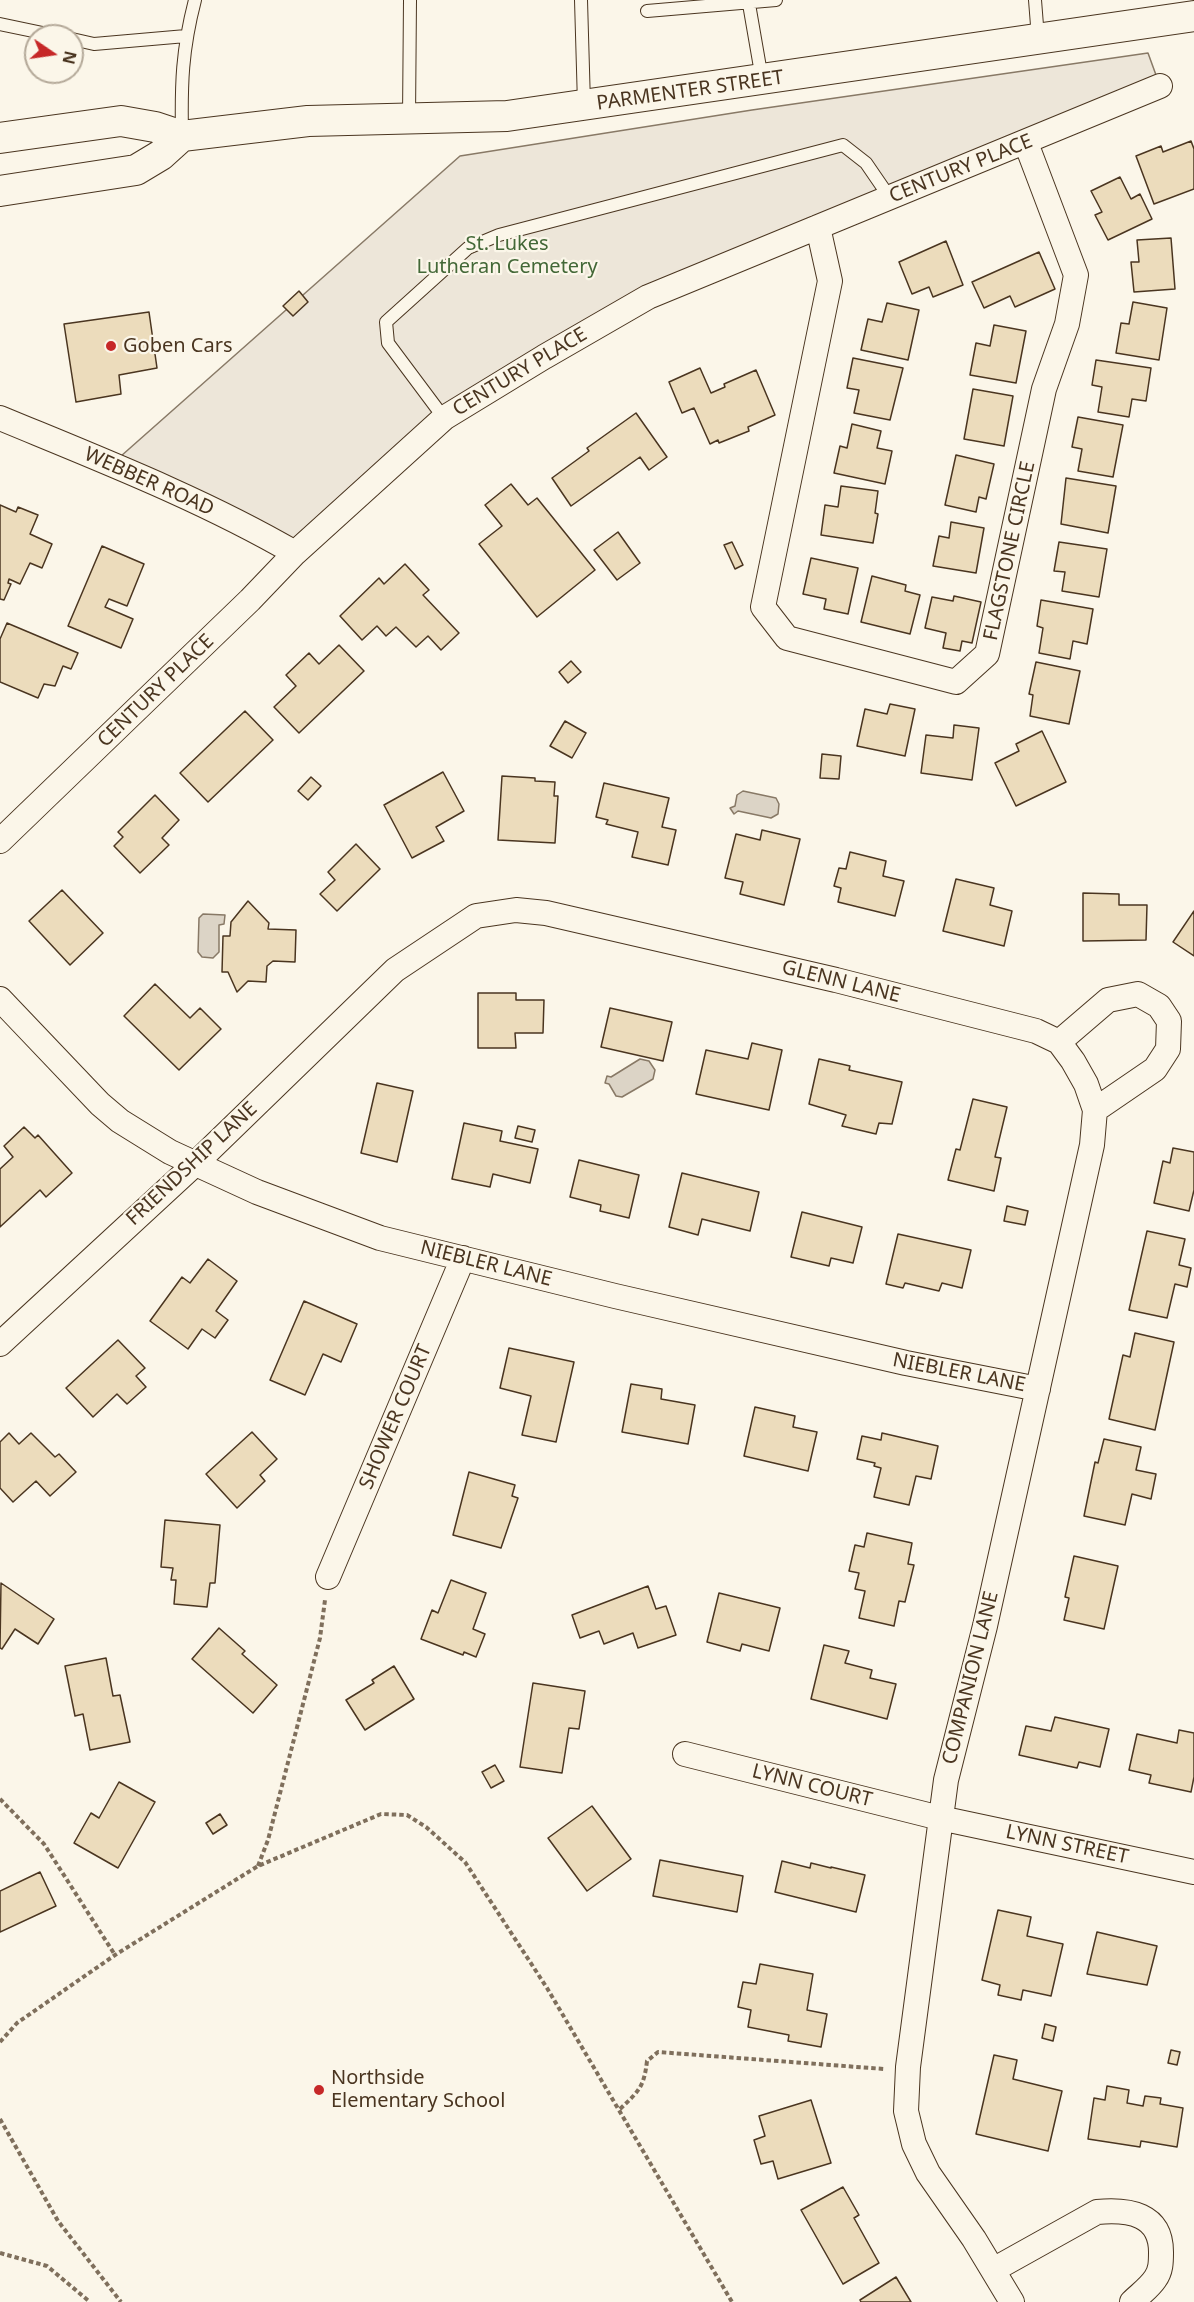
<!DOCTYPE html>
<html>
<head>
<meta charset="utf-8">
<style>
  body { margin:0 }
  #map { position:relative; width:1194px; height:2302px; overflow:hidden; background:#fbf6e9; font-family:"Noto Sans",sans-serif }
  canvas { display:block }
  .north { position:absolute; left:24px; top:24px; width:60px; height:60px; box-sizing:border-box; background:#fbf6e9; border:2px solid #b4a999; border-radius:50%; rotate:103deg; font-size:16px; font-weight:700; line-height:24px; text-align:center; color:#4a3520 }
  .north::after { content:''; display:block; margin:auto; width:21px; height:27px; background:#c62828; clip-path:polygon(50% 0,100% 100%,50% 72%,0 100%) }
</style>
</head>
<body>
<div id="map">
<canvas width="1194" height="2302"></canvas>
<div class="north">N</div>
</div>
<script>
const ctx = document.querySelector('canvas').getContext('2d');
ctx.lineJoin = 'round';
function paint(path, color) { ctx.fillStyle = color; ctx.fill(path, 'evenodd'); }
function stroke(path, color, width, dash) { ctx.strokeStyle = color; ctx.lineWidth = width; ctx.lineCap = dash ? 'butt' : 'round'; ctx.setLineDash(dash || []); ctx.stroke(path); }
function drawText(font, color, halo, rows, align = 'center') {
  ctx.font = font + ' "Noto Sans",sans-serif'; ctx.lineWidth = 4.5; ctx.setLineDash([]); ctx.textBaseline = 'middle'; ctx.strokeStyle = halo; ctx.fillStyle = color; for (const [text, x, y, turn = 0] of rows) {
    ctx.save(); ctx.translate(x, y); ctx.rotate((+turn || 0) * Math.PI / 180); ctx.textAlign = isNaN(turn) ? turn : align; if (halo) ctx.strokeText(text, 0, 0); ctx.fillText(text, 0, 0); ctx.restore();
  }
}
const green = new Path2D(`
  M1148,53l12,33 -512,211 -204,121 -149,135 -183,-89 348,-308 292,-46z`);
const water = new Path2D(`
  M743,791l33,7 3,6 -1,10 -7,4 -33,-7 -4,3 -4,-6 5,-2 2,-11z
  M203,914l22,1 -1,9 -5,1v27l-6,6 -11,-1 -4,-5 1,-34z
  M640,1059l9,2 6,9 -2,9 -31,18 -6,-1 -7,-12 -4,-1 2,-7 4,1z`);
const building = new Path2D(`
  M1191,141l3,8v40l-40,15 -18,-48 25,-10 2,6z
  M1120,177l11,22 9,-5 12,25 -44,21 -13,-25 7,-3 -11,-21z
  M1171,238l4,51 -41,3 -3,-30h8l-2,-22z
  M946,241l17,44 -30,12 -4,-10 -17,7 -13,-32z
  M1039,252l16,37 -40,18 -5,-11 -26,12 -12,-26z
  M299,291l9,11 -15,14 -10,-10z
  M1133,302l34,6 -8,52 -43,-7 5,-30 8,1z
  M887,303l32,7 -11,50 -47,-10 7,-31 14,3z
  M149,312l8,56 -38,7 2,19 -45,8 -12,-78z
  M994,325l32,6 -10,52 -46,-8 6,-32 14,3z
  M853,358l50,10 -13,52 -36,-7 5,-23 -12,-2z
  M1096,360l55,8 -5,33 -14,-2 -3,18 -31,-5 4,-25 -10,-2z
  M700,368l11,25 14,-6 -1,-3 32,-14 19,45 -27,12 1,4 -30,12 -1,-3 -8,4 -16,-36 -12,5 -13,-31z
  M973,389l40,7 -9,50 -40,-7z
  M636,413l31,44 -18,13 -9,-13 -69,49 -19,-28 37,-27 -2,-3z
  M1078,417l45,8 -10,52 -35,-6 4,-22 -10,-2z
  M852,424l29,7 -4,17 15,3 -7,33 -51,-11 6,-27 7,2z
  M956,455l38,9 -8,35 -7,-2 -3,15 -31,-7z
  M1066,478l50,8 -8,47 -47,-9z
  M511,484l17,21 9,-7 58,72 -58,47 -58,-73 23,-18 -17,-21z
  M841,486l37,5 -3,22 3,1 -5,29 -52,-8 4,-30 13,2z
  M0,505l16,7 2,-5 20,8 -8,19 22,10 -10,24 -12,-5 -10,21 -11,-5 -1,4 3,1 -7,16 -4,-1z
  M951,522l33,6 -8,45 -43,-7 6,-30 10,2z
  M618,532l22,31 -23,17 -23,-30z
  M732,542l11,23 -8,4 -11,-24z
  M1059,542l48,7 -8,48 -37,-6 3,-19 -11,-1z
  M102,546l42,18 -17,42 -18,-7 -4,8 28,12 -12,29 -53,-22z
  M811,558l47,10 -10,46 -24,-5 2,-10 -23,-5z
  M405,564l24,26 -6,5 36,38 -18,17 -13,-14 -12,11 -20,-20 -10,9 -9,-10 -15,14 -22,-24 39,-38 5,6z
  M872,576l34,9 -1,6 15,4 -10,39 -49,-12z
  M954,596l27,6 -9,41 -10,-2 -2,10 -17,-3 3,-15 -21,-5 7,-31 21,4z
  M1041,600l52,9 -6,35 -14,-3 -3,18 -31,-6 4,-25 -6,-2z
  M7,623l71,30 -7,16 -8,-3 -8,20 -11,-2 -6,14 -38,-16v-43z
  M339,645l25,26 -65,62 -25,-26 22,-21 -10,-11 23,-22 10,11z
  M571,661l10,11 -13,11 -9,-11z
  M1036,662l44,9 -11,53 -39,-8 3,-21 -4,-1z
  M890,704l25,5 -10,47 -48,-10 8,-37 22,5z
  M245,711l28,29 -65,62 -28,-29z
  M565,721l21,12 -14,25 -22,-12z
  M954,725l25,3 -7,52 -51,-7 5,-38 27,3z
  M1042,731l24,51 -50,24 -21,-43 24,-12 -3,-7z
  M822,754l19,2 -2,23 -19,-1z
  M443,772l21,39 -28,16 8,14 -32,17 -28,-53z
  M502,776l33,2v3l20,1 -1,14h4l-3,47 -57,-3z
  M311,777l10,9 -13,14 -10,-9z
  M604,783l65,15 -7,29 14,3 -8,35 -36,-8 6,-25 -32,-8 2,-4 -12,-3z
  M155,795l24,25 -17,18 7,7 -29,28 -26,-27 9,-9 -5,-5z
  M762,830l38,9 -16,66 -44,-11 3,-12 -18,-4 11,-44 24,6z
  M356,844l24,25 -43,42 -17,-17 15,-14 -7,-8z
  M850,852l36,9 -3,15 21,5 -9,35 -57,-14 3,-14 -7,-2 5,-18 7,1z
  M956,879l38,9 -4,17 22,6 -8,35 -61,-15z
  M62,890l41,43 -33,32 -41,-44z
  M1083,893l36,1v11h28l-1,35 -63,1z
  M248,901l21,22 -1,6 28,1 -1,32 -22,-1 -6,5 -1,16 -18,-1 -11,11 -9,-20h-6l1,-36h7l1,-14z
  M1194,911v45l-21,-14z
  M155,984l35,34 10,-10 21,21 -42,41 -55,-54z
  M478,993h38v7h28l-1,33h-28l1,15h-38z
  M610,1008l62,14 -9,39 -62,-14z
  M752,1043l30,7 -13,60 -73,-16 10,-44 42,9z
  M819,1059l31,7 -1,4 53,12 -10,42 -13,-1 -3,11 -34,-8 4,-11 -37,-11z
  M377,1083l36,8 -16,71 -36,-9z
  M973,1099l34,8 -12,50 6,1 -7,33 -46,-11 8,-31 4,1z
  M464,1123l38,8 -2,10 38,8 -8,34 -37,-9 -3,13 -38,-8z
  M518,1126l17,4 -3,12 -17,-4z
  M24,1127l11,11 3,-3 34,38 -26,24 -6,-7 -40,37v-58l13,-12 -9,-11z
  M1173,1148l21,4v38l-5,21 -35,-8 9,-42 7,2z
  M579,1160l60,15 -10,43 -29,-7 1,-6 -31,-8z
  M682,1173l77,19 -9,39 -48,-12 -4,16 -29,-8z
  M1007,1206l21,5 -3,14 -21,-4z
  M802,1212l60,15 -9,36 -22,-5 -2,8 -38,-9z
  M1147,1231l38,8 -6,26 12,3 -4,19 -12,-3 -8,34 -38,-8z
  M898,1234l73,16 -9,38 -20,-5 -3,8 -34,-8 -2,5 -17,-4z
  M208,1259l29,22 -21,30 12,9 -13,18 -13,-9 -14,20 -38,-28 32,-44 8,6z
  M304,1301l53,23 -16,38 -18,-8 -18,41 -35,-15z
  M1135,1333l39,9 -19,88 -46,-11 14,-64 7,2z
  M118,1340l27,28 -9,8 10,11 -19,17 -10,-10 -24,23 -27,-29z
  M509,1348l65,14 -18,80 -34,-7 9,-39 -31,-8z
  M631,1384l31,5 -1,10 34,6 -7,39 -66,-12z
  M755,1407l40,9 -2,11 24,5 -9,39 -64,-15z
  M252,1432l25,27 -17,16 5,6 -28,27 -31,-34z
  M9,1433l10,11 12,-11 24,24 4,-3 17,18 -26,24 -14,-15 -23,21 -13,-14v-46z
  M882,1433l56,13 -7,33 -15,-3 -7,29 -35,-8 7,-29 -7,-2 1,-3 -18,-4 5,-23 19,4z
  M1104,1439l37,8 -5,23 20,4 -5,25 -19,-5 -7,31 -41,-9 11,-54 3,1z
  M469,1472l46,13 -3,11 6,2 -17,50 -48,-13z
  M165,1520l55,5 -5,58h-5l-3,24 -33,-3 2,-24h-5l2,-12 -12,-1z
  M867,1533l45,10 -4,21 6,1 -9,37 -6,-1 -5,25 -35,-8 6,-27 -10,-2 4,-16 -10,-2 6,-26 9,2z
  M1074,1556l44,10 -14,63 -40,-9 5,-22 -4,-1z
  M451,1580l35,13 -13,36 12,5 -9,23 -12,-5 -1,3 -42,-16 11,-29 6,3z
  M1,1583l53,36 -16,25 -23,-15 -13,20 -2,-1z
  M648,1586l8,23 10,-3 10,29 -38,13 -5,-15 -29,11 -5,-13 -19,7 -8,-23z
  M719,1593l61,15 -11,43 -27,-7 -2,7 -33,-9z
  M219,1628l26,23 -3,3 35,31 -24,28 -61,-54z
  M824,1645l25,6 -4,12 27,7 -2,8 26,6 -9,35 -76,-20z
  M106,1658l7,38 7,-1 10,47 -40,8 -7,-36 -8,2 -10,-50z
  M394,1666l20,33 -49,31 -19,-30 28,-17 -2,-3z
  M533,1683l52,8 -6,38 -10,-1 -7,45 -42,-6z
  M1055,1717l54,12 -9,38 -21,-5 -2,6 -58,-13 7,-29 25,5z
  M1179,1730l15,3v44l-3,15 -42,-9 2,-8 -22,-5 8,-36 40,9z
  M495,1765l9,16 -13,7 -9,-16z
  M119,1782l36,20 -37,66 -44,-25 17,-30 8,5z
  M592,1806l39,53 -44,32 -39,-53z
  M220,1814l7,11 -14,9 -7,-11z
  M660,1860l83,16 -6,36 -84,-16z
  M782,1861l28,7 1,-5 20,5v-1l34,8 -9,37 -81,-20z
  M40,1872l16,34 -56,26v-41z
  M998,1910l33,7 -4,19 36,8 -12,52 -28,-6 -2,10 -23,-5 2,-10 -18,-5z
  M1097,1932l60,14 -10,39 -60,-11z
  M760,1964l53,10 -6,36 20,4 -6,33 -33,-6 1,-6 -41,-8 3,-17 -13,-3 5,-25 13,2z
  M1045,2024l11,3 -3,14 -11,-3z
  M1171,2050l9,2 -3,13 -9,-2z
  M994,2055l23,5 -4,19 49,12 -14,60 -72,-17z
  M1107,2086l22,4 -2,13 16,3 2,-10 16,2 -1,6 23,4 -6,39 -36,-6 -1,6 -52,-8 6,-41 11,2z
  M811,2100l20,63 -53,16 -5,-18 -12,3 -7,-24 11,-4 -6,-20z
  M843,2187l16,28 -5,3 25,45 -36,21 -42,-74z
  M896,2277l15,25h-50l-1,-2z`);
const path = new Path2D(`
  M0,1799l44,45 71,111
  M258,1866l10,-26 52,-202 5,-38
  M0,2042l17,-19 98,-68 143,-89 123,-52 26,1 19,12 39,35 82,126 185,314
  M620,2109c19,-18 24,-22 27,-48l11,-9 226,17
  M0,2119l58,102 63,81
  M0,2253l47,13 43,36`);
const service = new Path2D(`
  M581,0l3,104
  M1035,0l3,38
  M749,4l13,75
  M647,11l129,-11
  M0,24l57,12
  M72,39l22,5 92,-8
  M409,118l1,-118
  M182,135c-1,-51 0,-85 13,-135
  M444,418l-56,-75 -2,-21 82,-74 31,-13 344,-90 23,18 24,35`);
const minor = new Path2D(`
  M818,227l12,54 -67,326 24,31 169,44 31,-28 57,-265 23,-65 9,-49 -50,-132
  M0,418c99,41 202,81 295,135
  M0,841l250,-241 45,-47 149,-135 100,-61 104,-60 512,-211
  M0,999l100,105 20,17 50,31 87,40 123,46 235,58 291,67 132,26
  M1059,1042l49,-42 30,-6 21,12 10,15 -1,28 -13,20 -60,41
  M0,1344l195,-180 200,-194 81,-54 40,-6 30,3 290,67 200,51 23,11 14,19 13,23 9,26 -3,35 -107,481 -39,154 -38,287 -2,44 8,33 14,29 46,66 38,63
  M328,1577l135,-319
  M685,1754l255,64 254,54
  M993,2270l104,-58c32,-3 64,2 64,40 0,10 0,19 -6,27 -6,9 -16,16 -23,23`);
const tertiary = new Path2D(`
  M0,138l121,-17 34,6 27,9 126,-15 199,-5 687,-100
  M0,191l136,-21 25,-15 21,-19`);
const markers = [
  [111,346,6,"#c62828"],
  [319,2090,6,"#c62828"]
];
const streetNames = [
  ["PARMENTER STREET",690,91,-8],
  ["CENTURY PLACE",961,169,-22],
  ["CENTURY PLACE",520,372,-31],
  ["WEBBER ROAD",149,482,24],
  ["FLAGSTONE CIRCLE",1010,551,-78],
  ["CENTURY PLACE",156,691,-44],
  ["GLENN LANE",841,982,14],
  ["FRIENDSHIP LANE",192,1164,-43],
  ["NIEBLER LANE",486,1264,14],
  ["NIEBLER LANE",959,1373,11],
  ["SHOWER COURT",396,1417,-67],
  ["COMPANION LANE",971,1678,-76],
  ["LYNN COURT",812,1786,14],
  ["LYNN STREET",1067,1845,12]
];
const parkNames = [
  ["St. Lukes",507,244],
  ["Lutheran Cemetery",507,267]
];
const poiNames = [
  ["Goben Cars",123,346],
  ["Northside",331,2078],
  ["Elementary School",331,2101]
];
paint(green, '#ede6d9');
stroke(green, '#887966', 1.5);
paint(water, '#dcd4c6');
stroke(water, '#887966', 1.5);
paint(building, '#ecdcbc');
stroke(building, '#4a3520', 1.5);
stroke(service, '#4a3520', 14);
stroke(minor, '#4a3520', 26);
stroke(tertiary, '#4a3520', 32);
stroke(path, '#7f6f5c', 4, [4.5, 3]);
stroke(service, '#fbf6e9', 12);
stroke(minor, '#fbf6e9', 24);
stroke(tertiary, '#fbf6e9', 30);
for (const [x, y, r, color] of markers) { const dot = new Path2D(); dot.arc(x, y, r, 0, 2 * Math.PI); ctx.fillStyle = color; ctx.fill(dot); stroke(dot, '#fbf6e9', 2); }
drawText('20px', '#4a3520', '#fbf6e9', streetNames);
drawText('20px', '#436837', '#fbf6e9', parkNames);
drawText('20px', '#4a3520', '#fbf6e9', poiNames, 'left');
</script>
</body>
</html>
